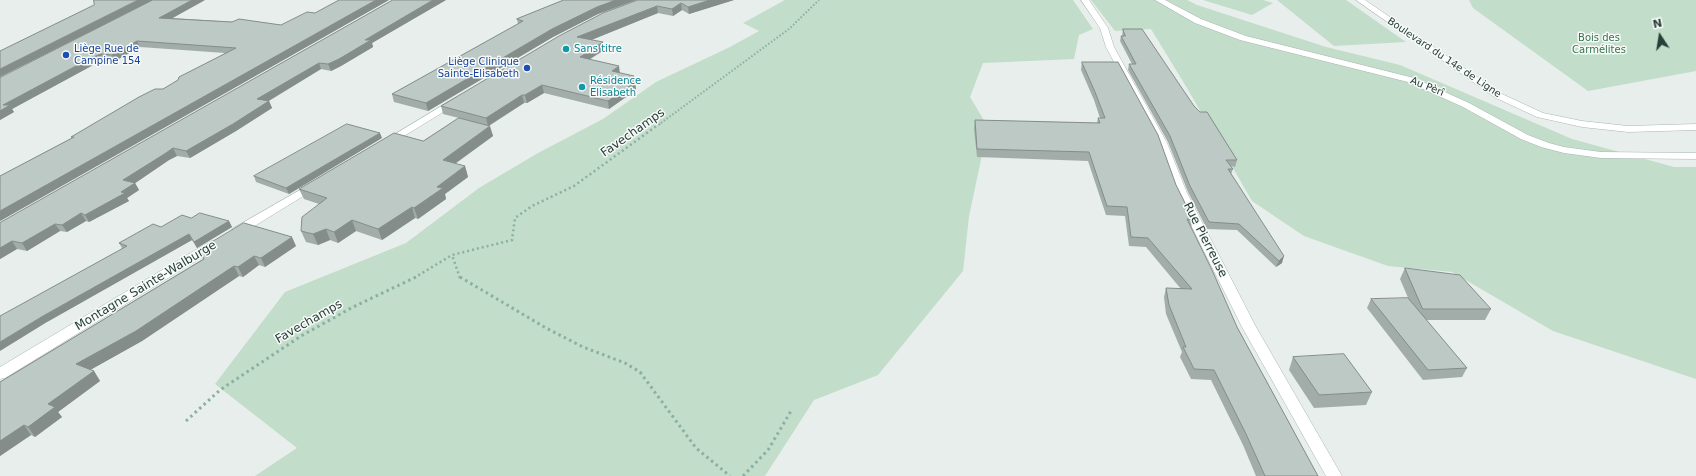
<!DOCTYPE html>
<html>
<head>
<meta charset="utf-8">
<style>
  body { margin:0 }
  #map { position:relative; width:1696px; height:476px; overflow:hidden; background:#e7eeeb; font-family:"DejaVu Sans",sans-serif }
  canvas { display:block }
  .north { position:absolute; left:1640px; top:16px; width:40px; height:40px; -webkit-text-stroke:3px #f7faf9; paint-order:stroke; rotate:348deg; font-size:11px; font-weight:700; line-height:16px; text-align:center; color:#273f38 }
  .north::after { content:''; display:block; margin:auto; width:14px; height:18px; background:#273f38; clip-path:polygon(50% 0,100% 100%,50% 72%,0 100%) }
</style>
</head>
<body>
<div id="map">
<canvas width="1696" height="476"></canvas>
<div class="north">N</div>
</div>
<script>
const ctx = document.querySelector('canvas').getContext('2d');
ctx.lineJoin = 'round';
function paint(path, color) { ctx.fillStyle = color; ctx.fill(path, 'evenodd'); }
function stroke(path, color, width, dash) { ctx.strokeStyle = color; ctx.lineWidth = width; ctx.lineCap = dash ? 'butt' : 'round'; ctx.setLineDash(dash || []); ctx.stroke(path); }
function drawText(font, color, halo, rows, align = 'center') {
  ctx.font = font + ' "DejaVu Sans",sans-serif'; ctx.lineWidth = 3; ctx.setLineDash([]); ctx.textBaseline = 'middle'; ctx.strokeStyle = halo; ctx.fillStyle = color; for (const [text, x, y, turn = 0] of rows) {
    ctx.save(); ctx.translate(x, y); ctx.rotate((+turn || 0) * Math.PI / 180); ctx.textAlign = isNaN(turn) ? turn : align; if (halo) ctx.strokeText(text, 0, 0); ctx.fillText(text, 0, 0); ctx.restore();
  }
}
const green = new Path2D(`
  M785,0h288l20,29 -14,6 -5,24 -91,4 -13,34 18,30 -19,89 -6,55 -85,104 -64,25 -49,76h-510l42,-28 -82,-64 70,-92 121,-49 73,-55 59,-35 65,-34 53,-37 74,-35 29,-16 -16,-8z
  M1091,0h96l10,5 129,42 74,18 172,74 102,28h22v212l-143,-48 -101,-59 -64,-6 -84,-30 -52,-35 -65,-113 -36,-59 -36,2z
  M1203,0h60l10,3 -21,12z
  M1277,0h69l60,42 -72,4z
  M1469,0h227v71l-108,20 -115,-83z`);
const pathFar2 = new Path2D(`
  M661,123l128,-94 30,-29`);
const pathFar1 = new Path2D(`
  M414,278l38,-23
  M460,278l-8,-23 60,-15 3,-22 17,-12 42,-20 88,-64`);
const path = new Path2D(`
  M460,277l86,51 37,19 42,16 15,9 56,76 34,28
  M186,421l34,-31 81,-54 52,-29 63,-30
  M743,476l25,-26 23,-39`);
const street = new Path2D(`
  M1081,0h8l19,28 6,19 53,96 20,50 69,134 86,149h-16l-84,-149 -67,-134 -18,-50 -51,-96 -6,-19z
  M1155,0h10l36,19 45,17 168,42 55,25 59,32 21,8 15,4 37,5 95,1v6l-95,-1 -37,-5 -23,-6 -20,-8 -58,-32 -55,-25 -168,-42 -45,-17z
  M1356,0h9l137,94 41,19 39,8 46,5 68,-2v6l-68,2 -46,-5 -45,-10 -41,-19z`);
const secondary = new Path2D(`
  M455,98l3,1 2,2 -2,2 -67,41 -4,1 -5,-3z
  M314,182l4,1 2,2 -2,2 -78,48h-8l-2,-3 2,-3z
  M213,241l4,1 2,3 -2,3 -212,130 -5,1v-12l209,-125z`);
const wall = new Path2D(`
  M205,0l-33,18 109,7 34,-12 74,-13 -389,221v-45l72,-38 -1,-1 92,-48 62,-36 -85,-6 -25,14 -11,-1 -9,4 -83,45 2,3 -14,8v-42z
  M393,0h53l-74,43 1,4 -32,19 -10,5 -10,-2 -52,32 3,7 -36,23 -46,27 -13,-2 -8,4 -34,23 4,7 -12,8 2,3 -40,21 -3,-1 -19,11 -7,-1 -33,20 -10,-2 -17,10v-36z
  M564,0h72l-38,14 -45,23 -125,74 -34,-9 -2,-8 126,-70 -1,-5z
  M638,0h96l-45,14 -7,-4 -9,6 -15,-3 -67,27 13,10 -15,9 31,14 15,9 1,8 -27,19 -65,-16 -17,10h-3l-35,23 4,10 -38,28 10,2 3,11 -23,17 1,5 -28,20 -3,-1 -33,22 -26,-9 -18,12 -8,-3 -12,5 -12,-3 -5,-11 18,-27 -15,-5 -5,-10 124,-48 36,-23 -16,-4 -2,-8z
  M1123,29l71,77 43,54 -2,7 -4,-1 2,3 -2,5 51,89 -6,4 -39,-37 -30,-1 -19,-37 -20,-50 -40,-72 1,-6h3l-12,-23 1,-5h1z
  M1082,62l94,123 17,34 -2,8 46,100 81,149h-62l-13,-31 -32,-65 -20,-1 -11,-22 2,-5 -16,-38 -2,-17 2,-9 15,1 -35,-42 -17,-1 -4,-30 -19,-1 -18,-54 -111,-4 -3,-28 1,-9 122,3 1,-5h2l-6,-18 -13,-30z
  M382,138l-93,56 -33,-12 -2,-6z
  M191,218l38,3 3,6 -35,21 -5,-8 -145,82 75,-74 -3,-5z
  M296,246l-31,21 -6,-2 -16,12 -4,-1 -97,65 -52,29 4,1 6,10 -42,31 4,5 -27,20 -4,-2 -31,21v-74l203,-123 -4,-9z
  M1405,268l86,41 -6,11h-59l41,48 -5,9 -39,3 -56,-72 4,-9 38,1 -9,-21z
  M1293,357l79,35 -6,13 -52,3 -25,-38z`);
const shadedWall = new Path2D(`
  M138,0h15l-153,77v-8z
  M192,0h13l-43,24 -3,-6z
  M376,0h13l-389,221v-10z
  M433,0h13l-74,43 1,4 -32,19 -10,5 -3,-7 37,-24z
  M616,0h20l-38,14 -45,23 -125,74 -2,-8 126,-74 45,-22z
  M710,0h24l-45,14 -1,-7z
  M681,3l1,7 -9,6 -1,-7z
  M657,6l1,7 -79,32 -2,-8z
  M137,41l3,6 -25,14 -3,-6z
  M603,42l1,8 -23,15 -1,-8z
  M101,54l3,6 -9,4 -83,45 2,3 -14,8v-9l3,-6 88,-47z
  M319,63l2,6 -61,37 -3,-7z
  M619,66l1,8 -8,-3z
  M634,76l2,14 -27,19 -1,-8 19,-21z
  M542,85l2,8 -17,10 -2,-8z
  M522,95l2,8 -36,23 -2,-8z
  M269,101l3,7 -36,23 -46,27 -4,-7z
  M490,126l3,10 -47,34 -3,-10z
  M380,133l2,5 -93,56 -3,-6z
  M173,148l4,8 -8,4 -38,26 4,-3 4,7 -12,8 2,3 -40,21 -4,-7 36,-23 2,-12z
  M465,166l3,11 -23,17 1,5 -28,20 -4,-11 23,-21z
  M412,207l3,11 -33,22 -4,-11z
  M81,213l5,8 -19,11 -5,-7z
  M352,220l4,11 -18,12 -4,-11z
  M229,221l3,6 -35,21 -3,-6z
  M55,224l5,7 -33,20 -5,-8z
  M326,229l4,11 -12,5 -5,-11z
  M189,234l3,6 -145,82 -47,29v-9l43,-26z
  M292,237l4,9 -31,21 -4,-9z
  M12,241l5,8 -17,10v-11z
  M254,256l5,9 -16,12 -5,-10z
  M1284,256l-2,7 -6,4 3,-6z
  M234,266l5,10 -97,65 -59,33 -7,-10z
  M94,371l6,10 -42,31 4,5 -27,20 -7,-10 20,-23z
  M24,425l7,10 -31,21v-15z`);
const building = new Path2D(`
  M94,0h44l-138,69v-18l94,-46z
  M153,0h39l-33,18 73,4 7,-3 42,6 26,-13 8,1 24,-13h37l-376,211v-35l74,-39h-3l68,-40 16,-8h8l15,-9 1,-3 57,-29 -99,-7 -25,14 -11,-1 -10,4 -88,47h7l-10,6v-33z
  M393,0h40l-68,40h6l-32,19 -11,5 -9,-1 -62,36 12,2 -36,23 -47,27 -13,-3 -7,5 -43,27 12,3 -14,9 4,1 -40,22 -4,-2 -19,12 -7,-1 -33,19 -10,-2 -12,7v-25z
  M564,0h52l-19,7 -45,22 -126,74 -34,-9 131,-73 -6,-2z
  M638,0h72l-22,7 -7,-4 -9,6 -15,-3 -80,31 26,5 -23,15 39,9 -7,5 22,5 -7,4 8,2 -27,19 -66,-16 -17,10h-3l-36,23 -45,-12 118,-70 44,-23z
  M1123,29h19l52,77 6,6h7l30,48h-11l7,9h-5l56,87 -5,5 -40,-37 -30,-2 -19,-36 -20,-50 -41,-72h7l-15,-28h4z
  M1082,62h36l40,73 18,50 17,34h-6l25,51 25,57 81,149h-53l-19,-42 -32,-64 -20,-1 -11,-22h3l-17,-42 -3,-17 26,1 -44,-51 -17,-1 -4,-30 -20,-1 -18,-54 -112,-3 -2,-29 125,3 -2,-5h7l-10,-26z
  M459,118l31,8 -47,34 22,6 -28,21 6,1 -29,20 -2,-1 -34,22 -26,-9 -18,12 -8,-3 -13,5 -12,-3 1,-14 25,-19 -28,-9 95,-56 29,8z
  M347,124l33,9 -94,55 -32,-12z
  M200,213l29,8 -35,21 -5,-8 -146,82 -43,26v-26l127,-70 -8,-3 34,-19 8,3 21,-12 9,3z
  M244,223l48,14 -31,21 -7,-2 -16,11 -4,-1 -98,65 -60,33 18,7 -46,33 7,3 -27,20 -4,-2 -24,16v-59l204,-123 -5,-9z
  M1405,268l55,7 31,34h-68z
  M1408,298l59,70 -39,2 -57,-71z
  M1344,354l28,38 -53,3 -26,-38z`);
const markers = [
  [566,49,4,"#0f9aa8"],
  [66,55,4,"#1a4fb4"],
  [527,68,4,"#1a4fb4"],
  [582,87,4,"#0f9aa8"]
];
const farParknames = [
  ["Bois des",1599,38],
  ["Carmélites",1599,50]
];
const farTransitnames = [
  ["Liège Rue de",74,49],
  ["Campine 154",74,61],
  ["Liège Clinique",519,62,"right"],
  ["Sainte-Elisabeth",519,74,"right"]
];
const farCulturenames = [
  ["Sans titre",574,49],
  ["Résidence",590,81],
  ["Elisabeth",590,93]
];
const farStreetnames = [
  ["Boulevard du 14e de Ligne",1444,58,34],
  ["Au Pèrî",1427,87,22]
];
const streetNames = [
  ["Favechamps",633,133,-35],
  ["Rue Pierreuse",1205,240,63],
  ["Montagne Sainte-Walburge",146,286,-31],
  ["Favechamps",309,322,-30]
];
paint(green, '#c2ddc9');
stroke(street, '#aab6b2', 1);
stroke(secondary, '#a6b9b2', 1);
stroke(pathFar2, '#8aafa3', 2, [1.5, 2]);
stroke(pathFar1, '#8aafa3', 2.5, [2, 3]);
stroke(path, '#8aafa3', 3, [2.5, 3.5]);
paint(street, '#fff');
paint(secondary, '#fff');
paint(wall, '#a2ada9');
paint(shadedWall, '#848d89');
paint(building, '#bcc9c4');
stroke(building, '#848d89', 1);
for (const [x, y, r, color] of markers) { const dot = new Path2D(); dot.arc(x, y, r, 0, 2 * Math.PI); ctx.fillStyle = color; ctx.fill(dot); stroke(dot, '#f7faf9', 1.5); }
drawText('10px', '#34734b', '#f7faf9', farParknames);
drawText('10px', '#164399', '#f7faf9', farTransitnames, 'left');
drawText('10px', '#0d838f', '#f7faf9', farCulturenames, 'left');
drawText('10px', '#273f38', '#f7faf9', farStreetnames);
drawText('12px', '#273f38', '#f7faf9', streetNames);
</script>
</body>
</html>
